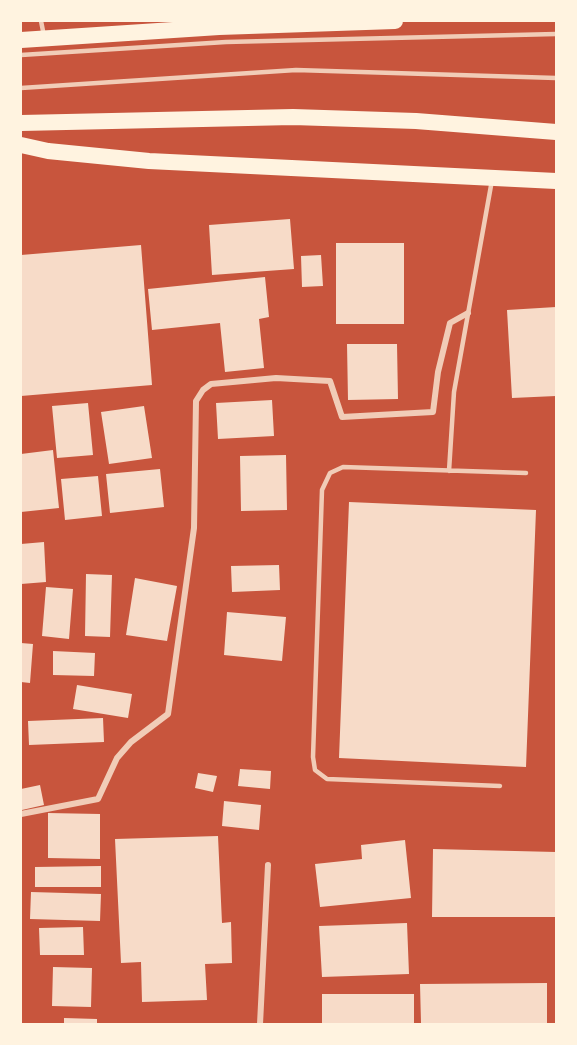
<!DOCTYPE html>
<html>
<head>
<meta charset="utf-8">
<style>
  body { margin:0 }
  #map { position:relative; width:577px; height:1045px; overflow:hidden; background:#c8553d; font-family:"Titillium Web",sans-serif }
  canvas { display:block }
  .frame { position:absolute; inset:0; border:22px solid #fff3e0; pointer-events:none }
</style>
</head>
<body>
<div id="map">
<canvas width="577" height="1045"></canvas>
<div class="frame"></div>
</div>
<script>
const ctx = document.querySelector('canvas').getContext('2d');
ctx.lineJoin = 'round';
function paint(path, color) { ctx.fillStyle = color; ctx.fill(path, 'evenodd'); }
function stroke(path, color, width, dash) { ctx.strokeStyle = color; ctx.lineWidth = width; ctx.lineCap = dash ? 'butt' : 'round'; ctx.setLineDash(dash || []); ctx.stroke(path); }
const building = new Path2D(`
  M290,219l4,50 -82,6 -3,-50z
  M336,243h68v81h-68z
  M141,245l11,140 -131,11v-141z
  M321,255l2,31 -21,1 -1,-31z
  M265,277l4,40 -10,2 5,49 -39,4 -5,-49 -68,7 -4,-41z
  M556,307v89l-44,2 -5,-88z
  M347,344h50l1,55 -50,1z
  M272,400l2,36 -56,3 -2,-36z
  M88,403l5,52 -36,3 -5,-52z
  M144,406l8,52 -43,6 -8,-52z
  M53,450l6,58 -38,4v-58z
  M286,455l1,55 -46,1 -1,-55z
  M160,469l4,38 -54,6 -4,-39z
  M98,476l4,40 -37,4 -4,-41z
  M349,502l187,8 -10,257 -187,-9z
  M44,542l2,40 -25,2v-40z
  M279,565l1,25 -48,2 -1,-26z
  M86,574l26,1 -2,62 -25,-1z
  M135,578l42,8 -10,55 -41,-6z
  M46,587l27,2 -4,50 -27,-3z
  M227,612l59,5 -4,44 -58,-6z
  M21,643l12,1 -3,39 -9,-1z
  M53,651l42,2 -1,23 -41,-1z
  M77,685l55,9 -4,24 -55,-9z
  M103,718l1,24 -75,3 -1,-24z
  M240,769l31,2 -1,18 -32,-3z
  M198,773l19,3 -4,16 -18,-4z
  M40,785l4,20 -22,5 -1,-21z
  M224,801l37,4 -2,25 -37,-4z
  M48,813l52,1v45l-52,-1z
  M218,836l4,87 9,-1 1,41 -27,1 2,36 -65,2 -1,-40 -20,1 -6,-124z
  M405,840l6,58 -91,9 -5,-43 47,-5 -1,-14z
  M433,849l123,3 -1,65h-123z
  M101,866v21h-66v-20z
  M31,892l70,2 -1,27 -70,-2z
  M407,923l2,51 -87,3 -3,-51z
  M83,927l1,28h-44l-1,-27z
  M53,967l39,1 -1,39 -39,-1z
  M547,983v40h-126l-1,-39z
  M322,994h92v30h-92z
  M64,1018l33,1v5h-33z`);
const service = new Path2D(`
  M41,21l3,15
  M21,55l205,-13 330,-8
  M21,88l275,-18 260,8
  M449,471l5,-79 38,-212
  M500,786l-173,-7 -12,-9 -2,-13 9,-267 8,-17 13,-6 183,6`);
const minor = new Path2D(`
  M21,814l77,-15 19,-41 14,-16 37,-28 26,-186 2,-127 7,-11 8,-6 65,-6 54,3 12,36 91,-5 5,-40 12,-49 18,-10
  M260,1024l8,-159`);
const trunk = new Path2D(`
  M21,40l198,-13 176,-6
  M21,123l272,-6 123,4 140,11
  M21,145l27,6 101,10 407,20`);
paint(building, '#f7dbc8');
stroke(service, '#f1ccb7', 4.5);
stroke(minor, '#f1ccb7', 6);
stroke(trunk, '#fff3e0', 16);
</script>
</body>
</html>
